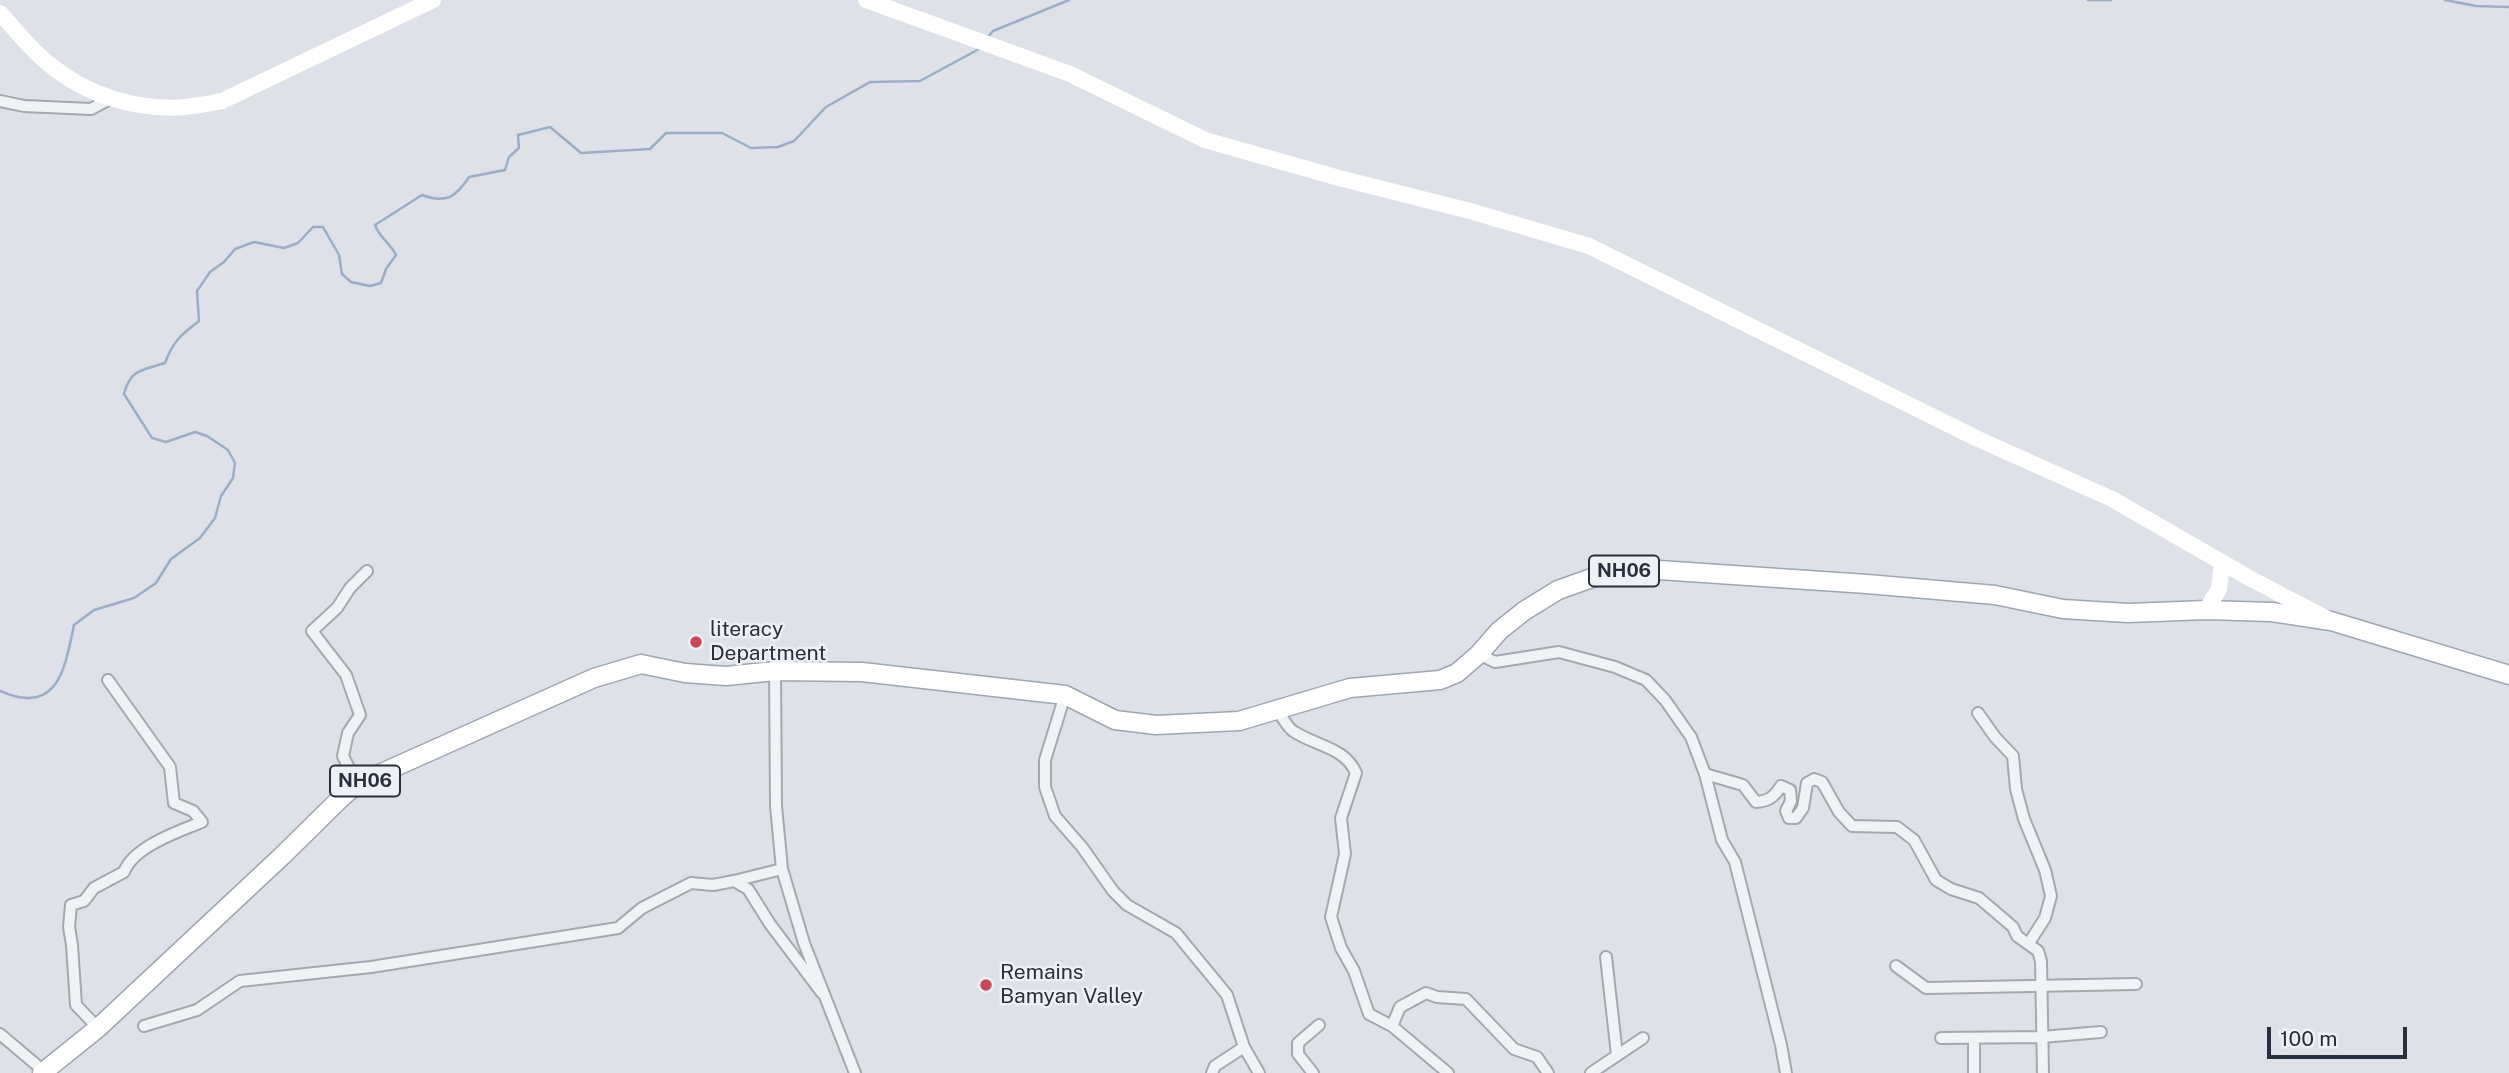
<!DOCTYPE html>
<html>
<head>
<meta charset="utf-8">
<style>
  body { margin:0 }
  #map { position:relative; width:2509px; height:1073px; overflow:hidden; background:#dee1e7; font-family:"Public Sans",sans-serif }
  canvas { display:block }
  .scale { position:absolute; left:2267px; top:1027px; width:140px; height:32px; box-sizing:border-box; border:4px solid #282f3d; border-top:0; padding-left:9px; font-size:21px; line-height:24px; white-space:nowrap; color:#282f3d; -webkit-text-stroke:5px #eef0f5; paint-order:stroke }
</style>
</head>
<body>
<div id="map">
<canvas width="2509" height="1073"></canvas>
<div class="scale">100 m</div>
</div>
<script>
const ctx = document.querySelector('canvas').getContext('2d');
ctx.lineJoin = 'round';
function stroke(path, color, width, dash) { ctx.strokeStyle = color; ctx.lineWidth = width; ctx.lineCap = dash ? 'butt' : 'round'; ctx.setLineDash(dash || []); ctx.stroke(path); }
function drawText(font, color, halo, rows, align = 'center') {
  ctx.font = font + ' "Public Sans",sans-serif'; ctx.lineWidth = 5; ctx.setLineDash([]); ctx.textBaseline = 'middle'; ctx.strokeStyle = halo; ctx.fillStyle = color; for (const [text, x, y, turn = 0] of rows) {
    ctx.save(); ctx.translate(x, y); ctx.rotate((+turn || 0) * Math.PI / 180); ctx.textAlign = isNaN(turn) ? turn : align; if (halo) ctx.strokeText(text, 0, 0); ctx.fillText(text, 0, 0); ctx.restore();
  }
}
const stream = new Path2D(`
  M2088,0h23
  M2445,0l31,6 33,1
  M987,38l6,-7 76,-31
  M0,691c58,26 65,-23 74,-66l20,-15 40,-12 22,-15 15,-24 29,-21 15,-20 6,-22 12,-18 2,-15 -7,-13 -21,-14 -12,-4 -29,10 -14,-4 -28,-44c6,-25 19,-24 41,-31 8,-22 16,-28 34,-42l-2,-30 13,-19 14,-10 11,-13 19,-7 30,6 14,-5 15,-16h10l16,28 3,19 9,8 19,4 11,-3 5,-14 10,-14c-6,-12 -17,-18 -21,-30l47,-30c24,9 34,2 47,-18l36,-7 4,-13 10,-9 -1,-13 32,-8 31,26 69,-4 16,-16h56l29,15 27,-1 16,-6 32,-34 44,-25 50,-1 59,-32`);
const street = new Path2D(`
  M0,101l24,5 67,3 19,-10
  M1479,654l16,8 64,-10 56,15 31,13 19,20 26,37 14,37 17,66 13,22 46,183 5,28
  M775,671l1,135 6,63 22,74 51,130
  M1065,695l-20,65v27l10,29 27,31 31,44 14,14 49,28 51,62 17,52 15,26
  M1277,710c5,6 10,17 16,21 22,15 52,16 63,42l-15,45 4,36 -14,63 10,31 13,23 15,43 23,12 56,47
  M1978,713l17,24 18,19 3,33 8,30 21,51 6,26 -6,22 -16,25
  M1705,774l38,11 13,17c13,-1 18,-5 25,-16l9,4 1,11 -5,10 3,7h7l7,-10 4,-25 7,-4 8,3 17,30 13,14 45,1 17,13 22,40 15,9 28,9 34,29 4,9 21,15 3,10 2,112
  M357,784l-14,-28 5,-23 12,-18 -14,-40 -34,-44 25,-23 13,-20 17,-17
  M734,881l48,-12
  M1606,957l11,98
  M1896,966l30,22 210,-4
  M144,1026l53,-16 43,-29 131,-14 247,-39 24,-20 49,-25 22,2 21,-4 14,8 22,35 52,69
  M1392,1026l8,-19 26,-14 11,4 29,2 48,50 23,8 11,16
  M98,1028l-22,-23 -4,-60 -3,-18 2,-22 13,-4 10,-13 30,-16c9,-25 55,-41 78,-50l-9,-11 -19,-8 -4,-36 -62,-87
  M0,1034l45,38
  M1941,1038l101,-1 59,-5
  M1974,1039v34
  M1212,1073l3,-7 29,-19
  M1313,1073l-15,-19v-11l21,-18
  M1591,1073l52,-35`);
const secondary = new Path2D(`
  M866,0l204,74 135,66 134,38 131,33 119,35 389,193 134,60 139,80 75,39
  M0,13c16,17 31,37 49,51 37,31 88,47 136,43 12,-1 25,-4 37,-6l211,-101
  M2206,610l13,-21 3,-27`);
const primary = new Path2D(`
  M42,1073l56,-45 184,-172 60,-59 15,-13 237,-106 47,-14 44,9 41,3 49,-5 87,1 203,23 50,25 41,5 83,-4 111,-33 90,-8 17,-7 22,-19 20,-23 25,-20 34,-21 45,-16 41,-5 223,15 128,11 68,14 65,4 78,-3 66,2 59,9 178,54`);
const markers = [
  [696,642,7,"#c64958"],
  [986,985,7,"#c64958"]
];
const shields = [
  [1624,571,70],
  [365,781,70]
];
const shieldNames = [
  ["NH06",1624,571],
  ["NH06",365,781]
];
const poiNames = [
  ["literacy",710,630],
  ["Department",710,654],
  ["Remains",1000,973],
  ["Bamyan Valley",1000,997]
];
stroke(stream, '#9baec5', 2.5);
stroke(street, '#a4a8b1', 14);
stroke(primary, '#9ea6b2', 21);
stroke(street, '#f1f2f5', 10);
stroke(secondary, '#fff', 16);
stroke(primary, '#fff', 18);
for (const [x, y, r, color] of markers) { const dot = new Path2D(); dot.arc(x, y, r, 0, 2 * Math.PI); ctx.fillStyle = color; ctx.fill(dot); stroke(dot, '#eef0f5', 2.5); }
for (const [x, y, w] of shields) { const box = new Path2D(); box.roundRect(x - w / 2, y - 15.5, w, 31, 5); ctx.fillStyle = '#eef0f5'; ctx.fill(box); stroke(box, '#282f3d', 2); }
drawText('bold 19px', '#282f3d', null, shieldNames);
drawText('21px', '#282f3d', '#eef0f5', poiNames, 'left');
</script>
</body>
</html>
